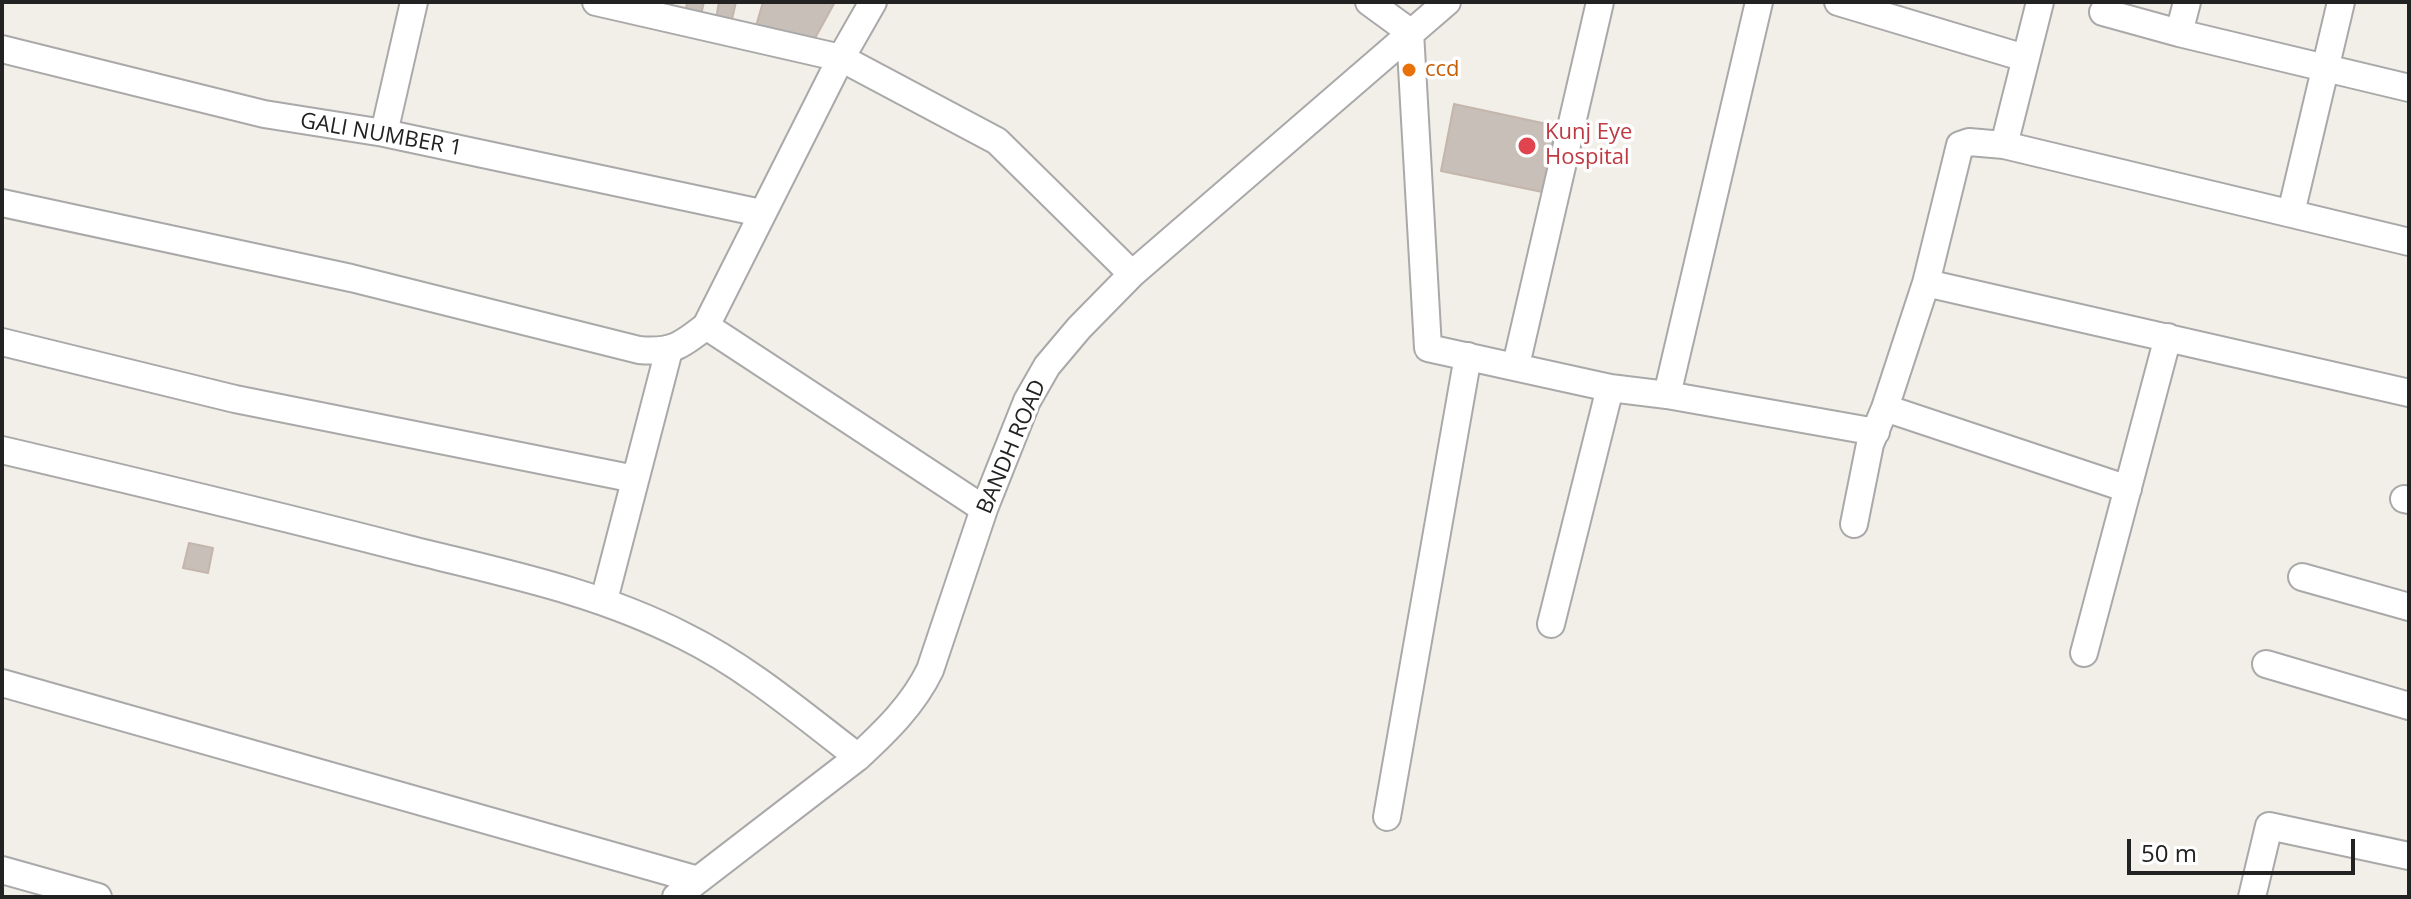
<!DOCTYPE html>
<html>
<head>
<meta charset="utf-8">
<style>
  body { margin:0 }
  #map { position:relative; width:2411px; height:899px; overflow:hidden; background:#f2efe9; font-family:"Open Sans",sans-serif }
  canvas { display:block }
  .frame { position:absolute; inset:0; border:4px solid #222; pointer-events:none }
  .scale { position:absolute; left:2127px; top:839px; width:228px; height:36px; box-sizing:border-box; border:4px solid #222; border-top:0; padding-left:10px; font-size:24px; line-height:28px; white-space:nowrap; color:#222; -webkit-text-stroke:6px #fff; paint-order:stroke }
</style>
</head>
<body>
<div id="map">
<canvas width="2411" height="899"></canvas>
<div class="frame"></div>
<div class="scale">50 m</div>
</div>
<script>
const ctx = document.querySelector('canvas').getContext('2d');
ctx.lineJoin = 'round';
function paint(path, color) { ctx.fillStyle = color; ctx.fill(path, 'evenodd'); }
function stroke(path, color, width, dash) { ctx.strokeStyle = color; ctx.lineWidth = width; ctx.lineCap = dash ? 'butt' : 'round'; ctx.setLineDash(dash || []); ctx.stroke(path); }
function drawText(font, color, halo, rows, align = 'center') {
  ctx.font = font + ' "Open Sans",sans-serif'; ctx.lineWidth = 7; ctx.setLineDash([]); ctx.textBaseline = 'middle'; ctx.strokeStyle = halo; ctx.fillStyle = color; for (const [text, x, y, turn = 0] of rows) {
    ctx.save(); ctx.translate(x, y); ctx.rotate((+turn || 0) * Math.PI / 180); ctx.textAlign = isNaN(turn) ? turn : align; if (halo) ctx.strokeText(text, 0, 0); ctx.fillText(text, 0, 0); ctx.restore();
  }
}
const building = new Path2D(`
  M687,2h17l-4,17 -15,-4z
  M719,2h17l-6,26 -15,-4z
  M763,2h72l-21,38 -58,-14z
  M1454,104l107,23 -14,66 -106,-22z
  M189,543l24,5 -5,25 -25,-5z`);
const minor = new Path2D(`
  M596,2l245,56 156,83 135,133
  M1369,2l41,30 18,316 182,40 57,7 209,37
  M1838,2l187,56
  M2103,12l76,21 230,55
  M2179,33l8,-31
  M2,49l262,65 120,19 377,80
  M384,133l30,-131
  M2004,145l36,-143
  M2,203l349,75 288,72c32,3 42,-4 67,-24l135,-268 32,-56
  M2291,213l50,-211
  M1926,283l483,110
  M706,326l278,183
  M2,342l233,57 400,80
  M1516,365l84,-363
  M1667,395l92,-393
  M1885,408l243,81
  M2,450c136,32 271,64 406,99 95,24 188,42 276,87 63,31 118,78 174,121
  M2404,499l5,1
  M1854,524l16,-80 15,-36 41,-125 34,-138 9,-3 35,3 405,97
  M2302,577l107,30
  M604,600l65,-250
  M1551,624l59,-236
  M2084,653l84,-316
  M2266,664l143,42
  M2,683l696,197
  M1387,817l81,-461
  M2,870l96,27
  M676,897l182,-140c28,-26 55,-52 72,-87l54,-161 43,-108 20,-35 32,-38 53,-54 315,-272
  M2252,897l17,-71 140,30`);
const markers = [
  [1409,70,8,"#e8710a"],
  [1527,146,10,"#e0444e"]
];
const foodNames = [
  ["ccd",1425,70]
];
const healthNames = [
  ["Kunj Eye",1545,133],
  ["Hospital",1545,158]
];
const streetNames = [
  ["GALI NUMBER 1",381,135,10],
  ["BANDH ROAD",1012,447,-67]
];
paint(building, '#c7bfb8');
stroke(building, '#c4b6ab', 2);
stroke(minor, '#a9a9a9', 30);
stroke(minor, '#fff', 26);
for (const [x, y, r, color] of markers) { const dot = new Path2D(); dot.arc(x, y, r, 0, 2 * Math.PI); ctx.fillStyle = color; ctx.fill(dot); stroke(dot, '#fff', 3); }
drawText('22px', '#c56008', '#fff', foodNames, 'left');
drawText('22px', '#be3a42', '#fff', healthNames, 'left');
drawText('22px', '#222', '#fff', streetNames);
</script>
</body>
</html>
